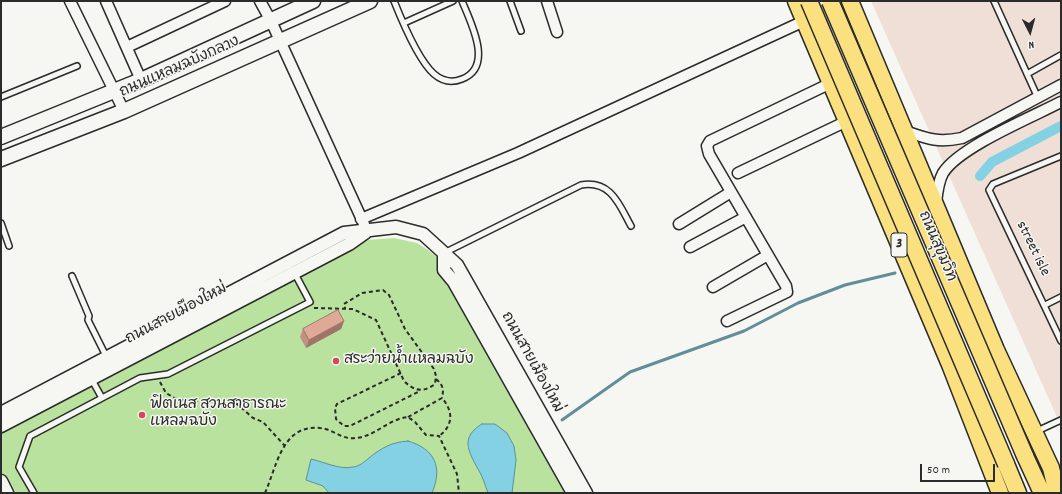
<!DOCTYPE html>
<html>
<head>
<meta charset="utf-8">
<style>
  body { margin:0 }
  #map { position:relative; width:1062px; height:494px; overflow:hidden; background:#f6f6f2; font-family:Dekko,sans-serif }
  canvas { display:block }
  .frame { position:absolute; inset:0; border:2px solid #2b2b2b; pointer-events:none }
  .north { position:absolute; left:1010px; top:12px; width:40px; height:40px; -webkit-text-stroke:3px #f6f6f2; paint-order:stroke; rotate:174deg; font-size:11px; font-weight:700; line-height:16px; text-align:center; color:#2b2b2b }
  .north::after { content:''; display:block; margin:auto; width:14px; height:18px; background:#2b2b2b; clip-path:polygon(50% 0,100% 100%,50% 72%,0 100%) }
  .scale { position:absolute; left:920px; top:464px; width:75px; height:18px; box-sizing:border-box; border:2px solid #2b2b2b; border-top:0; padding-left:5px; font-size:12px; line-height:14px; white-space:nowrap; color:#2b2b2b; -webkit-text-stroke:3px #f6f6f2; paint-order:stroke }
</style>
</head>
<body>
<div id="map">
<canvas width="1062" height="494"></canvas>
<div class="frame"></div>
<div class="north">N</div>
<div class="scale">50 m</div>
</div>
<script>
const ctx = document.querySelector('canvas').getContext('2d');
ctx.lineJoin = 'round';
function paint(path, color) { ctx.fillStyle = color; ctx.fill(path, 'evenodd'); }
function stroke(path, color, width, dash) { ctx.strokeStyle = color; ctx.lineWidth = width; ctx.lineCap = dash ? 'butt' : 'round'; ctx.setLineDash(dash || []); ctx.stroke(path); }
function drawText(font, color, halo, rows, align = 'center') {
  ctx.font = font + ' Dekko,"Playpen Sans Thai",sans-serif'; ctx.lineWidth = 3; ctx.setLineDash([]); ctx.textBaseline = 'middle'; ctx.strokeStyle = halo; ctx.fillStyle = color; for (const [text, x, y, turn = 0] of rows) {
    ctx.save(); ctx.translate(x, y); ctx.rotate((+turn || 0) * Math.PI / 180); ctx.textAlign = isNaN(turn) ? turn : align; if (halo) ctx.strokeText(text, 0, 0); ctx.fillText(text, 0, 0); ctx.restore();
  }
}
const built = new Path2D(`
  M871,1h190v425z`);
const green = new Path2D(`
  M394,238l23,5 11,7 11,9 13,29 115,205h-560l-6,-12v-54l102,-46 265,-141z`);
const water = new Path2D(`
  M482,424h13l12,9 7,13 2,14 -4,33h-24c-3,-8 -5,-16 -10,-24 -10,-18 -18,-32 4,-45z
  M408,441c27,8 35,26 24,52h-103l-6,-7 -17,-6 5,-21c13,3 29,11 42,8 7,-1 11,-5 16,-9 12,-10 23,-16 39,-17z`);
const stream = new Path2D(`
  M562,420l68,-48 114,-41 54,-28 47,-18 50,-12`);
const canal = new Path2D(`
  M980,176l12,-14 69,-36`);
const path = new Path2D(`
  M314,308l39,1 23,11 28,61c10,10 19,12 31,3l1,-8 -2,-7 -29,-40 -16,-34 -6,-5 -21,3 -18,11 1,4
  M401,373l-64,31 -2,4 1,11 8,7h6l70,-35
  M436,379c7,6 8,10 6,19
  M160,382l6,11 12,7 51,2 8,2 16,14 10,4 21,23
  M408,417l34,-19c11,13 12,27 -3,38
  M265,493c12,-27 17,-69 55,-65 13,1 22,12 35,10 20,-1 33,-19 53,-21l7,5 11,13 13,1 18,38 2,19`);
const service = new Path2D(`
  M394,1c8,20 24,59 40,73 8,7 18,9 28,5 32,-12 9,-56 0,-78
  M510,1l11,30
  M994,1l44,97
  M404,23l49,-22
  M1027,74l34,-19
  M1,97l76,-31
  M1061,156l-68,28 -4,6 72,151
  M1,223l8,23
  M444,253l137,-68c30,-5 38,19 50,41
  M72,276l17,40 -1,4 19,38
  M1045,305l16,-8
  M92,380l10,18
  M1035,432l26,-12
  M34,493l-15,-26 11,-31 110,-58 28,-4 142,-72 -16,-30`);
const minor = new Path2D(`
  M70,1l54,110
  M106,1l35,79
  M260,1l11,20 93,203
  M547,1l10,31
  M127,47l98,-46
  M905,131c23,8 33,12 57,7l99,-53
  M738,173l109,-52
  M936,203c1,-10 2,-21 7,-30 16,-26 89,-56 118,-71
  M361,219l157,-66 286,-132
  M679,224l52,-32
  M690,247l56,-30
  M713,287l55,-32
  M727,321l60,-29 -1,-6 -77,-132 -2,-8 3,-5 121,-58`);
const tertiary = new Path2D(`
  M444,253v17l10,12 119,211
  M1,413l343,-180 52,-6 27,7 34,31 129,228
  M1,426l348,-182 17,-12
  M1,481l6,12`);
const secondary = new Path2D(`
  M1,137l140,-57 172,-79
  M1,159l123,-48 246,-110`);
const trunk = new Path2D(`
  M796,1l155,366 49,126
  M850,1l146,349 55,118 6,25
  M1025,456l17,37
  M1006,464l12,29`);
const trunkBridge = new Path2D(`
  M809,1l197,463
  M830,1l195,455`);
const wall = new Path2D(`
  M344,321l-3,8 -35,19 -6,-11 3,-8z`);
const shadedWall = new Path2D(`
  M344,321l-3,8 -35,19 3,-8z`);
const building = new Path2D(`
  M338,310l6,11 -35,19 -6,-11z`);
const markers = [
  [336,361,4,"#d1495b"],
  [142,415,4,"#d1495b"]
];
const shields = [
  [899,245,16]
];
const shieldNames = [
  ["3",899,245]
];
const streetNames = [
  ["ถนนแหลมฉบังกลาง",180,68,-24],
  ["ถนนสุขุมวิท",936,247,67],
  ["street isle",1032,249,64],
  ["ถนนสายเมืองใหม่",177,315,-28],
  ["ถนนสายเมืองใหม่",531,363,61]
];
const poiNames = [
  ["สระว่ายน้ำแหลมฉบัง",344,361],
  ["ฟิตเนส สวนสาธารณะ",150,406],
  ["แหลมฉบัง",150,423]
];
paint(built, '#efdfd7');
paint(green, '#b8e29e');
paint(water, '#84d1e4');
stroke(water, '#608f9a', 1);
stroke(stream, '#608f9a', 3);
stroke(canal, '#84d1e4', 10);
stroke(service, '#2b2b2b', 8);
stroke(minor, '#2b2b2b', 13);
stroke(tertiary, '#2b2b2b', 15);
stroke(secondary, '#2b2b2b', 17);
stroke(trunk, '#2b2b2b', 19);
stroke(path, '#2b2b2b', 2, [4, 3]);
stroke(service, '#f6f6f2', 5);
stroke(minor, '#f6f6f2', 10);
stroke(tertiary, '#f6f6f2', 12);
stroke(secondary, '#f6f6f2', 14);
stroke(trunk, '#fbe080', 16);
stroke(trunkBridge, '#2b2b2b', 19, []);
stroke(trunkBridge, '#fbe080', 16);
paint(wall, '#c19182');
paint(shadedWall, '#9d766a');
paint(building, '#e0a997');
stroke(building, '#9d766a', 1);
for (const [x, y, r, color] of markers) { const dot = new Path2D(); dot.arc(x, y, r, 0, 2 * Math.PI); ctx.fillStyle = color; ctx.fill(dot); stroke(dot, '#f6f6f2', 1.5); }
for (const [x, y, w] of shields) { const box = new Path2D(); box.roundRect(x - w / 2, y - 12, w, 24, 3); ctx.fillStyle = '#f6f6f2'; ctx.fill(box); stroke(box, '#2b2b2b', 1); }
drawText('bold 14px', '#2b2b2b', null, shieldNames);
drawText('15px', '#2b2b2b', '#f6f6f2', streetNames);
drawText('15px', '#2b2b2b', '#f6f6f2', poiNames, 'left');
</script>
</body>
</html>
